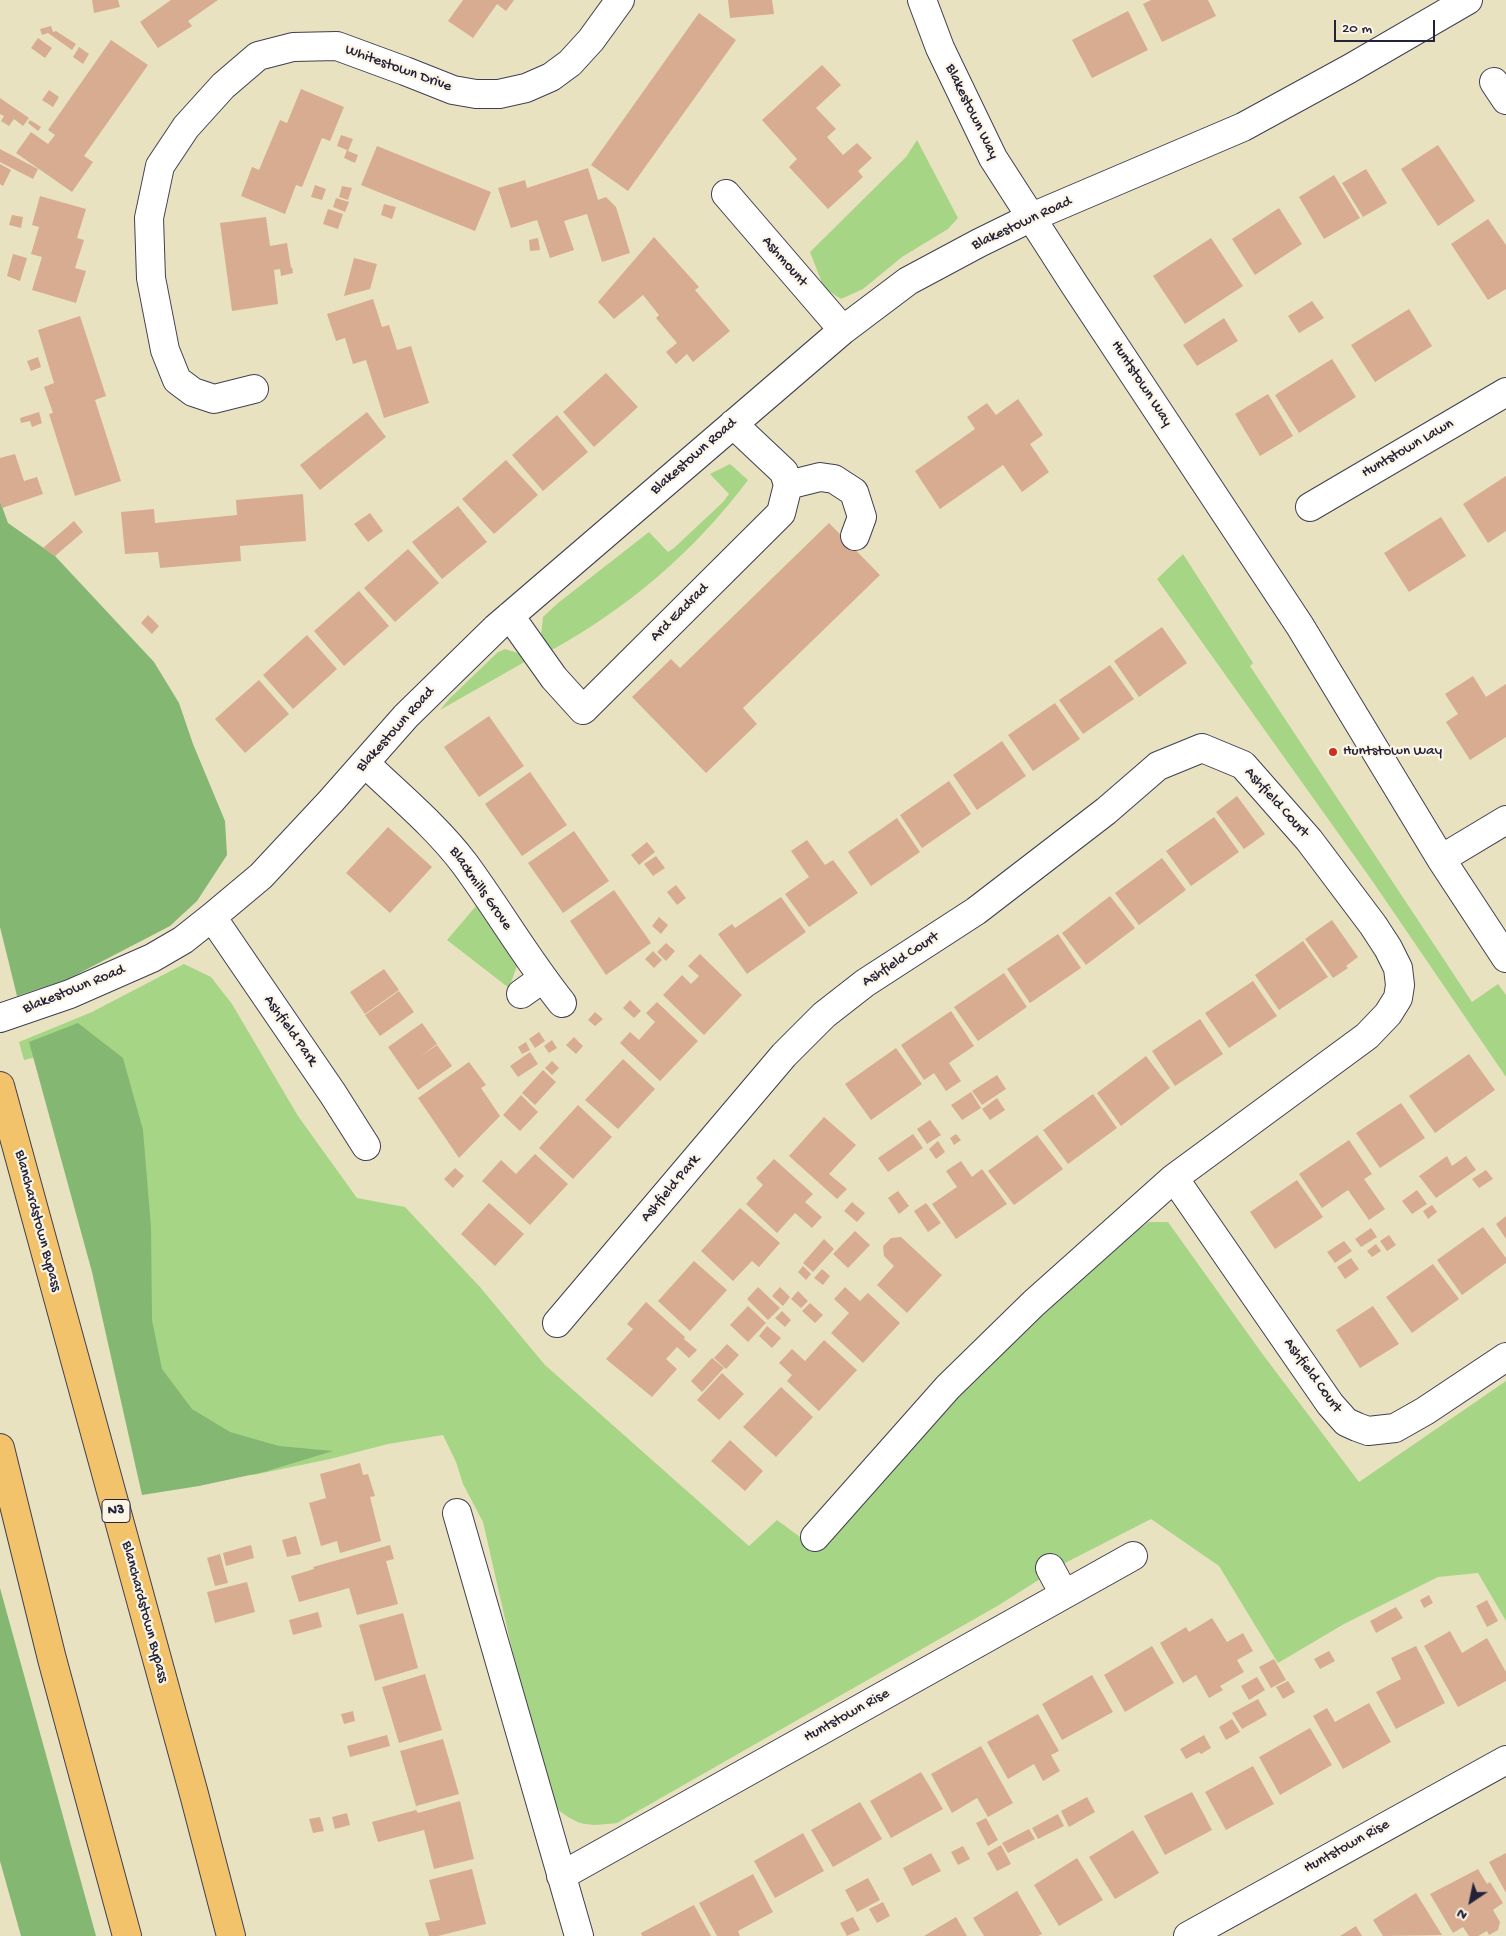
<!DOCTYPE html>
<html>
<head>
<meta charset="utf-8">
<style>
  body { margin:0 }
  #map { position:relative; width:1506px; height:1936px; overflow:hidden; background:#e9e2c1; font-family:"Gochi Hand",sans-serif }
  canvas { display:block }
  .north { position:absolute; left:1446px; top:1876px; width:50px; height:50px; -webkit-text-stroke:4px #fcf5e5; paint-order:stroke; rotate:214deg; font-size:14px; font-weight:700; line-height:20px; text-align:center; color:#22223b }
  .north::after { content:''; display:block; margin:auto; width:18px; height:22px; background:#22223b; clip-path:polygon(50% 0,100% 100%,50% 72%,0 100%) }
  .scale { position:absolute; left:1334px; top:20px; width:101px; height:22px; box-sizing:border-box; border:2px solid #22223b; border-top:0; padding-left:6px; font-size:15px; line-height:18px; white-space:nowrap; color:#22223b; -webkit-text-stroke:4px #fcf5e5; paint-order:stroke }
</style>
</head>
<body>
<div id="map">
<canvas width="1506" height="1936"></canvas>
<div class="north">N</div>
<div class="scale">20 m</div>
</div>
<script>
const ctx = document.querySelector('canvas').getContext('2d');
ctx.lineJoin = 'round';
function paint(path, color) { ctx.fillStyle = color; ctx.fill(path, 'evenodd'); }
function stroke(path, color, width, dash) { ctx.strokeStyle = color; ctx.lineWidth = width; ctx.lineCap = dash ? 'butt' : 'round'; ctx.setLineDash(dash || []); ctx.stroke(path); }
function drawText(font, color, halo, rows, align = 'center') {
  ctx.font = font + ' "Gochi Hand",sans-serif'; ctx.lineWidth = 4.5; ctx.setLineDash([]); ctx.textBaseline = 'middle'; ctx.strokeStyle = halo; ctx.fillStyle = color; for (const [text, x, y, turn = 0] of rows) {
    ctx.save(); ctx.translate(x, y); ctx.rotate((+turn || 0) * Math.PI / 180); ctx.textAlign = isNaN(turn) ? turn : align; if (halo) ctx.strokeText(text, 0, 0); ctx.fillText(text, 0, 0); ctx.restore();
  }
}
const green = new Path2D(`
  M917,140l41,78 -10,11 -46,28 -39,32 -22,10 -17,-11 -14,-36 96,-95z
  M730,464l18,16c-53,71 -121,129 -198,171l-9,-15 2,-19 15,-14 91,-71 19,20 6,-4 49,-46 6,-8 -19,-20z
  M1183,554l70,109 -3,3 222,336 26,-18 8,11v82l-133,-195 -216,-303z
  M505,649l13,4 10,7 -88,50 10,-12 48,-46z
  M476,906l17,18 25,39 -9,25 -62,-48z
  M184,964l27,13 21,27 66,112 59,82 48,9 75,80 65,78 204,181 28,-26 34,25 169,-180 130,-116 39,-27h19l93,130 98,130 147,-101v240l-28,-48 -40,4 -94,47 -66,39 -59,-97 -68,-47 -84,43 -68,43 -382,218c-33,4 -38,3 -64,-17l-42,-161 -28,-123 -20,-38 -7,-22 -13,-27 -55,9 -58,15 -77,16 -45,-14 -33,-32 -119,-377 -32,8 -5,-18 73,-30z`);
const forest = new Path2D(`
  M0,501l8,22 47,33 99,106 25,41 14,41 32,77 2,34 -30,46 -27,25 -102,53 -51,17 -17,-69z
  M78,1023l45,35 20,72 8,97 1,93 10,49 30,40 38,23 49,14 54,5 -69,21 -65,14 -57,9 -50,-223 -63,-230z
  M0,1588l96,348h-75l-21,-75z`);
const building = new Path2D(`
  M92,0h26l2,7 -26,6z
  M171,0h47l-30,21 4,5 -34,22 -18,-26z
  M463,0h51l-8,11 -9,-7 -24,34 -25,-17z
  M728,0h44l2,14 -44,4z
  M1151,0h57l8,16 -54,26 -19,-38z
  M1128,11l20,39 -56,28 -20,-38z
  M699,13l37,27 -108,151 -37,-26z
  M51,26l2,6 3,-1 20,13 -4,6 -24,-17 -6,2 -2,-6z
  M38,38l14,10 -7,10 -14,-10z
  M111,40l37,25 -64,91 9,6 -21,30 -56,-39 15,-21 17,12 7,-9 -7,-5z
  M79,47l10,7 -6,10 -10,-7z
  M822,65l19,20 -25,23 20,21 -9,8 16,18 14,-12 15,15 -14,13 5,6 -35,32 -39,-42 8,-8 -35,-39z
  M301,89l43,18 -14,34 -8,-3 -20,49 -6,-2 -11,29 -44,-18 11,-29 7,3 21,-50 7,3z
  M49,90l10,7 -6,10 -11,-7z
  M0,98l29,20 -6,8 -9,-7 -5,7 -8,-5 3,-5 -4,-2z
  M30,120l11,7 -3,4 -10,-8z
  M341,135l12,4 -5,12 10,4 -3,8 -11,-5 3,-8 -10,-4z
  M1438,145l37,56 -37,25 -37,-57z
  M377,146l114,46 -16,39 -114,-46z
  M0,149l38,20 -5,10 -33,-17z
  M0,164l11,6 -8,16 -3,-2z
  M588,168l10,32 8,-3 10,10 14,46 -28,9 -15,-48 -23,7 10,29 -24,8 -13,-38 -26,8 -13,-40 27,-8 2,8z
  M1366,169l21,34 -24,14 -21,-34z
  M1334,175l26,43 -36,21 -25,-42z
  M315,185l11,4 -4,11 -11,-3z
  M342,186l10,2 -4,12 -9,-3z
  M40,196l46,13 -9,29 7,2 -9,28 11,3 -10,32 -44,-13 10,-33 -11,-3 8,-27 -7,-2z
  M336,198l13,4 -4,10 -12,-5z
  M384,204l12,3 -4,12 -11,-4z
  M1279,208l23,36 -47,31 -23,-36z
  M328,209l15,5 -5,15 -15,-5z
  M12,215l11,2 -2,11 -12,-3z
  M266,217l4,29 17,-3 4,25 1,-1 1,6 -12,3 -1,-7 -6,1 4,34 -46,7 -12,-88z
  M1488,219l18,26v44l-18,11 -37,-56z
  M654,237l45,50 -4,3 35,41 -37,31 -6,-8 -11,10 -10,-12 11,-9 -21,-25 3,-3 -16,-20 -29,24 -16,-17z
  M538,238l2,12 -10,1 -1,-11z
  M1211,238l32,48 -58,38 -32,-48z
  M13,254l14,4 -7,23 -13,-5z
  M354,258l23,6 -7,25 -26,7z
  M373,299l9,28 7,-2 8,25 14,-4 18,57 -45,15 -18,-58 -13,4 -8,-26 -9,3 -9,-27z
  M1312,301l12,17 -25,15 -11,-17z
  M1409,309l23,37 -57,36 -24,-37z
  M80,316l26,80 -11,4 26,81 -46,15 -26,-82 4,-1 -9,-26 10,-4 -16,-53z
  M1224,318l14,23 -41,25 -14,-21z
  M38,357l3,10 -10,4 -4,-10z
  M1332,359l24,38 -57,36 -24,-38z
  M606,373l32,34 -44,40 -31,-35z
  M1268,394l25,42 -33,20 -25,-42z
  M1018,399l25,36 -13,9 19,28 -27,20 -19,-27 -63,44 -25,-38 60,-42 -8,-12 20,-14 9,12z
  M39,412l3,11 -10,4 -2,-6 -9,2 -1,-5z
  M367,412l19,25 -66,53 -20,-25z
  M557,415l31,37 -45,39 -31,-36z
  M15,454l9,27 13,-4 6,17 -41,14 -2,-7v-43z
  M506,460l32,35 -44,39 -32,-35z
  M1506,476v55l-18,12 -25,-39z
  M303,494l3,47 -66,5 1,15 -81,7 -2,-16 -33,2 -4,-42 33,-3 1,14 82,-8 -1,-15z
  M458,506l29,36 -45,37 -30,-37z
  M370,513l13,18 -15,11 -14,-18z
  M1441,517l25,39 -57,36 -25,-39z
  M74,521l9,11 -28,24 -12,-8z
  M829,523l51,52 -137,133 14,16 -51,49 -74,-76 39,-38 9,9z
  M408,549l31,34 -44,39 -31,-34z
  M359,591l30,35 -45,40 -30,-35z
  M148,615l11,11 -7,8 -11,-11z
  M1162,627l25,36 -48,34 -25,-36z
  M307,635l30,34 -44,40 -30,-34z
  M1110,665l24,34 -51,35 -24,-34z
  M1473,676l13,21 20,-13v53l-36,23 -24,-38 12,-8 -13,-20z
  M259,680l30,34 -44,39 -30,-34z
  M1055,703l25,36 -47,32 -25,-36z
  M489,716l35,50 -45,31 -35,-50z
  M1002,741l24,35 -49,34 -24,-35z
  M530,772l37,53 -45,31 -37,-52z
  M949,781l22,33 -49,34 -22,-33z
  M1237,796l28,38 -21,15 -28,-37z
  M1214,817l25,35 -48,34 -25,-35z
  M897,818l23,34 -49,34 -23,-34z
  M388,827l44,40 -42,46 -44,-40z
  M574,831l35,50 -46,32 -35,-50z
  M807,840l18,25 8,-5 25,33 -49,34 -24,-33 24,-17 -18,-26z
  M647,842l8,10 -16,13 -8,-10z
  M656,856l9,12 -12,8 -9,-12z
  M1162,858l24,32 -47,35 -24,-32z
  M676,885l10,13 -9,7 -10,-13z
  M614,890l37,53 -45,32 -36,-54z
  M1110,896l25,32 -49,37 -24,-32z
  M781,897l25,35 -59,42 -29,-40 14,-10 3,4z
  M659,917l9,8 -7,9 -9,-8z
  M1332,920l26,37 -12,9 2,2 -15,10 -28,-39z
  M1058,934l23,34 -51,35 -23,-34z
  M1303,941l25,36 -49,33 -24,-35z
  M666,943l9,8 -9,10 -9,-9z
  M653,951l9,9 -8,8 -9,-9z
  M700,954l42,41 -38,40 -41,-40 19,-20 9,9 8,-8 -11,-10z
  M384,969l15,21 -34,24 -15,-22z
  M1004,973l23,34 -49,34 -24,-34z
  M1253,981l24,35 -48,32 -24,-35z
  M399,991l15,21 -34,24 -15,-21z
  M630,1000l11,11 -7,7 -11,-10z
  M657,1002l41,39 -38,40 -40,-38 10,-11 9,8 16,-18 -9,-9z
  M951,1011l23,35 -25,17 12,18 -15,10 -12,-18 -10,7 -23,-35z
  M595,1012l8,7 -8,7 -7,-6z
  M1200,1019l23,35 -48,32 -23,-35z
  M422,1023l15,21 -17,13 17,-12 15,21 -34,24 -30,-43z
  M539,1032l6,9 -10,7 -6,-9z
  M574,1037l9,9 -7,8 -10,-9z
  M552,1040l5,8 -8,5 -5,-7z
  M526,1042l4,8 -8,4 -4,-7z
  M896,1048l26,36 -51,36 -26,-36z
  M530,1052l8,12 -20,13 -8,-11z
  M1469,1054l26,36 -60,43 -26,-37z
  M1146,1056l24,32 -49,38 -24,-33z
  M623,1059l32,30 -37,40 -33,-29z
  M552,1061l7,7 -7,7 -7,-7z
  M469,1062l17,23 -5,3 19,28 -41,42 -41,-60z
  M543,1070l13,12 -21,23 -13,-12z
  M997,1075l9,14 -24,16 -10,-14z
  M971,1092l10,16 -19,12 -11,-15z
  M1093,1094l24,34 -49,36 -25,-34z
  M521,1095l17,17 -18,19 -17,-16z
  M997,1098l8,12 -15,10 -8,-11z
  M1401,1103l24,35 -45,30 -24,-35z
  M578,1105l34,32 -39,42 -34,-31z
  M824,1117l32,28 -27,29 18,15 -10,10 -48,-43z
  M930,1120l11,15 -14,9 -10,-15z
  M913,1134l10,14 -35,24 -10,-14z
  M956,1134l5,6 -7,5 -4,-7z
  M1037,1135l26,34 -49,36 -26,-34z
  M1349,1140l23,34 -8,5 21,30 -16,11 -21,-30 -26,18 -23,-34z
  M938,1141l7,11 -9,7 -7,-10z
  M535,1154l33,30 -38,41 -48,-44 19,-21 15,14z
  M1447,1156l5,10 14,-10 10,14 -40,28 -17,-22z
  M774,1159l39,35 -8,8 17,15 -10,11 -17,-15 -18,20 -31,-29 17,-19 -7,-7z
  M961,1161l11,16 10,-8 25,35 -51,35 -24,-35 25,-17 -11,-16z
  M455,1168l9,8 -11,12 -9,-9z
  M1486,1170l7,9 -14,9 -7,-9z
  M1297,1180l26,37 -48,32 -25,-37z
  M1417,1190l10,14 -15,10 -10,-13z
  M898,1191l11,15 -10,8 -11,-16z
  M852,1202l13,11 -8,9 -13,-11z
  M489,1203l35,31 -29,32 -34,-32z
  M926,1203l15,20 -13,9 -14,-21z
  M1432,1205l5,7 -9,7 -5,-8z
  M740,1208l40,35 -21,24 -7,-6 -19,20 -32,-30z
  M1506,1216v23l-10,-15z
  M1483,1227l23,31v5l-44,32 -25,-35z
  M1371,1228l6,9 -16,10 -6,-8z
  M855,1231l15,14 -22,23 -15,-14z
  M1389,1235l7,10 -9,6 -7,-10z
  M901,1237l41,38 -35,38 -30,-28 17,-19 -10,-10 -1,-10 8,-8z
  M824,1239l10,10 -21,23 -10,-9z
  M1344,1241l8,10 -17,12 -8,-11z
  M1376,1244l5,7 -9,6 -5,-6z
  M1351,1258l8,11 -14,10 -8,-12z
  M694,1261l33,29 -37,41 -32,-30z
  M1433,1264l26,35 -47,34 -26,-36z
  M803,1266l8,8 -5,6 -8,-8z
  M822,1269l8,7 -7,9 -9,-7z
  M758,1287l22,21 -12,12 -21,-21z
  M780,1287l10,10 -7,9 -11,-10z
  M845,1287l15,14 8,-8 32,30 -37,40 -32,-30 18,-20 -15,-14z
  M798,1291l10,10 -7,7 -10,-9z
  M646,1302l39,35 -1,2 13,11 -8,8 -12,-11 -11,12 11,10 -25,28 -46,-38 27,-30 -6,-5z
  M810,1303l13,12 -8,8 -13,-12z
  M748,1306l18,17 -18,19 -18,-17z
  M1373,1306l26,38 -39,24 -24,-38z
  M782,1311l9,9 -6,7 -10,-9z
  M767,1326l14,12 -9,10 -13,-12z
  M824,1340l33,30 -38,41 -32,-30 5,-6 -13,-12 13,-14 13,12z
  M727,1344l12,11 -13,14 -12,-11z
  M712,1358l12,10 -22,24 -11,-11z
  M722,1373l22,21 -25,26 -22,-20z
  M781,1387l32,30 -37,40 -33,-30z
  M730,1440l33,31 -18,20 -34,-30z
  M360,1463l3,12 5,-1 7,22 -5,1 11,44 -41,12 -3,-12 -16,5 -12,-43 17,-5 -6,-24z
  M296,1536l5,18 -14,3 -5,-17z
  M251,1545l3,13 -28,8 -3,-13z
  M390,1545l4,14 -8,2 12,43 -41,11 -8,-27 -50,14 -8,-26 23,-7 -1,-2z
  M220,1554l8,29 -13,3 -8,-28z
  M247,1582l8,30 -40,11 -8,-31z
  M1429,1595l4,8 -9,5 -4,-8z
  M1487,1600l11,21 -11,6 -11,-21z
  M1396,1607l7,11 -27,15 -6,-12z
  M318,1612l4,15 -29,8 -4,-15z
  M403,1613l15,55 -43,13 -16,-56z
  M1212,1618l15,24 16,-9 10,18 -16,9 7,12 -24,14 3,4 -14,8 -13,-23 -13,8 -23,-40 26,-16 3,5z
  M1450,1631l12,22 25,-15 19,34v9l-48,26 -34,-61z
  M1152,1646l22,37 -49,29 -21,-37z
  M1416,1646l29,57 -49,26 -20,-37 25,-13 -10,-21z
  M1329,1651l6,10 -15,8 -6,-10z
  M1274,1659l12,21 -15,8 -12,-21z
  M425,1674l17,56 -43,13 -17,-56z
  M1092,1675l21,37 -51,28 -20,-36z
  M1257,1677l8,13 -16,10 -8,-14z
  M1288,1681l7,11 -12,7 -7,-12z
  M1258,1699l9,16 -25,14 -10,-16z
  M1369,1703l22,39 -48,27 -30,-53 14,-8 8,14z
  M353,1711l2,10 -11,3 -3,-10z
  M1038,1714l21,37 -8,4 9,16 -17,10 -9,-17 -26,15 -21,-37z
  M1232,1719l8,13 -14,8 -7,-13z
  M1310,1728l22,37 -52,30 -21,-38z
  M387,1735l3,11 -40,11 -3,-11z
  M1204,1735l7,13 -10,6 -2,-2 -13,7 -6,-10z
  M443,1739l16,55 -43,12 -16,-55z
  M981,1746l32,57 -25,14 -11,-19 -25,15 -21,-39z
  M1253,1766l21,38 -48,26 -21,-38z
  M921,1772l22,37 -52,29 -21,-37z
  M1192,1792l20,38 -47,25 -21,-39z
  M1087,1797l8,15 -26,15 -8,-16z
  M460,1801l14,58 -40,10 -10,-39 -46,12 -6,-20 44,-12 2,3z
  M860,1802l22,37 -49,28 -22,-37z
  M347,1813l3,12 -15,4 -3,-12z
  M1058,1814l6,12 -26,13 -6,-11z
  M320,1817l4,14 -11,2 -4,-14z
  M986,1818l12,22 -10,6 -12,-23z
  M1029,1829l6,10 -27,14 -6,-10z
  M1133,1830l26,43 -44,26 -26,-42z
  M803,1833l21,38 -49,27 -21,-37z
  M1001,1845l10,19 -14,7 -10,-18z
  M963,1846l7,13 -12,6 -7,-13z
  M931,1853l10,18 -29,15 -9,-18z
  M1506,1853v40l-17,-31z
  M1077,1858l26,42 -44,26 -25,-41z
  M472,1869l14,55 -48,12h-9l-4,-13 15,-3 -11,-40z
  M1478,1869l9,15 3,-2 13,21 -10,7 7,12 -2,8 -9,5 -2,-4 -9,5h-9l-6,-9 -10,6 -23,-39z
  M753,1874l20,38 -35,19 2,5h-23l-18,-33z
  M868,1878l12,22 -23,12 -12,-22z
  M1017,1891l25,43 -4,2h-54l-11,-18z
  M1416,1893l26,42 -59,1 -10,-16z
  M883,1902l7,14 -13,7 -8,-14z
  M694,1905l17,31h-69l-1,-3z
  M853,1917l7,13 -13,6 -7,-13z
  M956,1917l11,19h-43l10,-6z
  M1356,1926l6,10h-22z`);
const minor = new Path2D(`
  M922,0l18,48 53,110 81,126 226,342 141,233 65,99
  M1494,82l12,18
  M726,194l117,136
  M254,389l-40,10 -21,-7 -16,-12 -12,-30 -14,-72 -2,-60 11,-52 26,-39 37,-41 35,-30 35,-9 44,-1 68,25 48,19 23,4h23l27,-6 25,-11 19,-14 21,-23 29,-40
  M788,485l32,-8 14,2 20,13 8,25 -7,19
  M1310,507l196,-115
  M510,616l44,62 29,32 198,-197 7,-28 -4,-13 -51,-48
  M365,763c33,32 71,63 99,100 34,46 62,95 98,140
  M1441,859l65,-39
  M212,917l121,177 33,52
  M521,994l21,-15
  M0,1018l70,-24 82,-36 31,-18 29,-23 49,-41 70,-75 75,-85 90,-88 347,-298 65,-49 71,-38 53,-26 211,-90 106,-58 119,-69
  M1174,1178l156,226 16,18 11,5 11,4 27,-3 30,-17 81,-54
  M557,1323l227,-268 40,-40 41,-32 111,-72 130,-100 52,-45 44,-18 41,17 66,75 64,85 15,23 10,20 2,17 -2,13 -10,16 -21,22 -193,142 -140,125 -86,84 -133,150
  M457,1513l122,423
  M1050,1568l14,26
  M561,1876l572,-320
  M1188,1936l318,-176`);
const highway = new Path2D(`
  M0,1086l194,708 37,142
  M0,1448l52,211 75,277`);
const markers = [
  [1333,752,5,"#c8321e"]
];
const shields = [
  [116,1511,28]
];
const shieldNames = [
  ["N3",116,1511]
];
const streetNames = [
  ["Whitestown Drive",398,69,20],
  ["Blakestown Way",971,112,64],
  ["Blakestown Road",1022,224,-25],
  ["Ashmount",784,262,49],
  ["Huntstown Way",1141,384,57],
  ["Huntstown Lawn",1408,449,-30],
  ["Blakestown Road",694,457,-41],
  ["Ard Eadrad",680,613,-45],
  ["Blakestown Road",396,730,-48],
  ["Ashfield Court",1276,803,48],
  ["Blackmills Grove",480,889,55],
  ["Ashfield Court",901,960,-33],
  ["Blakestown Road",74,990,-22],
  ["Ashfield Park",290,1031,55],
  ["Ashfield Park",671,1189,-50],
  ["Blanchardstown Bypass",37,1221,75],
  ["Ashfield Court",1312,1376,54],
  ["Blanchardstown Bypass",144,1612,75],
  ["Huntstown Rise",847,1716,-29],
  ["Huntstown Rise",1347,1847,-29]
];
const poiNames = [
  ["Huntstown Way",1343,752]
];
paint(green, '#a6d685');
paint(forest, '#84b772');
paint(building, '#d7ac91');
stroke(minor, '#403f4f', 30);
stroke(highway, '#403f4f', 30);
stroke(minor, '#fff', 28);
stroke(highway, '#f2c36a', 28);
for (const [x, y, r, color] of markers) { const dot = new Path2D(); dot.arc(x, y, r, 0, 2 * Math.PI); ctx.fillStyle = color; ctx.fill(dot); stroke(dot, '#fcf5e5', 2); }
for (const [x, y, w] of shields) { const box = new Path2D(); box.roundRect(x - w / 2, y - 11.5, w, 23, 4); ctx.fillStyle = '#fcf5e5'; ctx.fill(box); stroke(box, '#22223b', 1); }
drawText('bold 14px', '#22223b', null, shieldNames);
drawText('15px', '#22223b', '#fcf5e5', streetNames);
drawText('15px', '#22223b', '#fcf5e5', poiNames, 'left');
</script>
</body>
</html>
